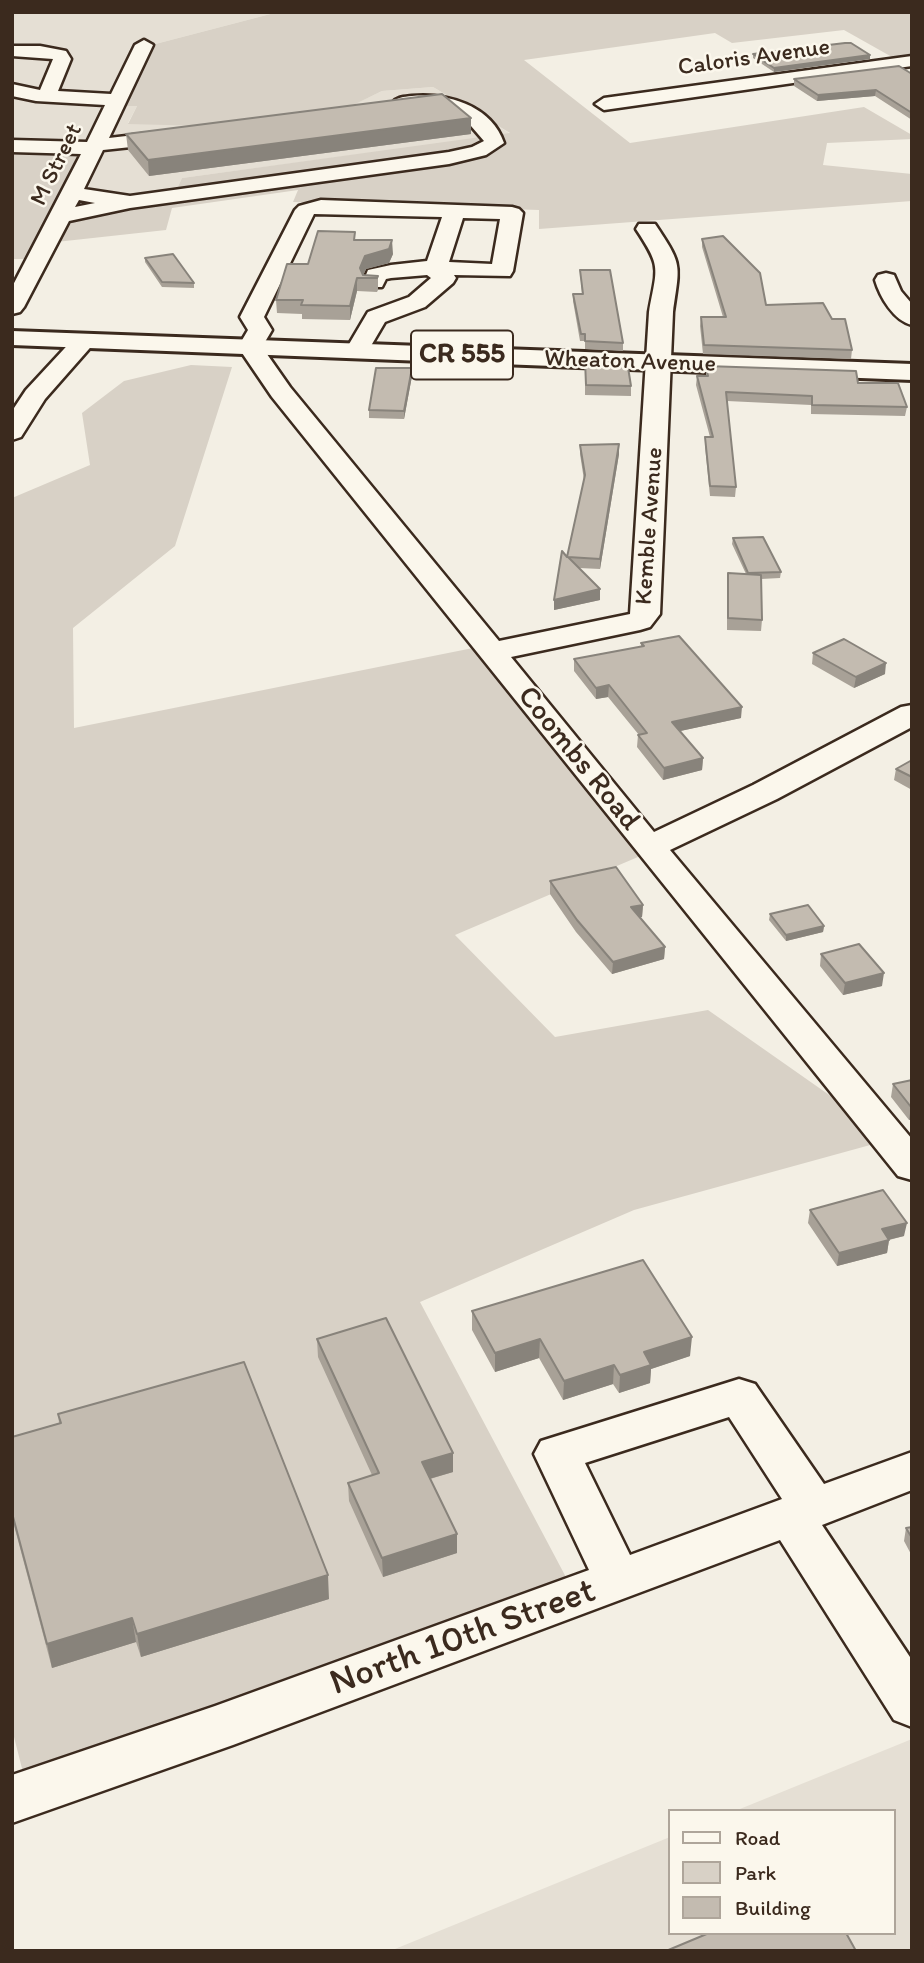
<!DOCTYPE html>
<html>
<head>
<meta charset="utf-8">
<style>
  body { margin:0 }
  #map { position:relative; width:924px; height:1963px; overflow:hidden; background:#f3efe4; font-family:Itim,sans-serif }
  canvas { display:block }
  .frame { position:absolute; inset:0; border:14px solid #3b2a1e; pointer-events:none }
  .legend { position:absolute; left:668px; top:1809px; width:228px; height:126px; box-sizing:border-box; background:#fbf7ec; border:2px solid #aea59a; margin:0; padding:9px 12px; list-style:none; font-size:21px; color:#3b2a1e }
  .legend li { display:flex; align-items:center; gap:14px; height:35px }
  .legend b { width:35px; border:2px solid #aea59a }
</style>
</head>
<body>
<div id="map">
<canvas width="924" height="1963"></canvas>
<div class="frame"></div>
<ul class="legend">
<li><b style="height:9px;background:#fbf7ec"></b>Road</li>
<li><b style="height:19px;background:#d8d1c6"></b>Park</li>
<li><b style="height:19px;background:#c3bbb0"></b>Building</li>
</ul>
</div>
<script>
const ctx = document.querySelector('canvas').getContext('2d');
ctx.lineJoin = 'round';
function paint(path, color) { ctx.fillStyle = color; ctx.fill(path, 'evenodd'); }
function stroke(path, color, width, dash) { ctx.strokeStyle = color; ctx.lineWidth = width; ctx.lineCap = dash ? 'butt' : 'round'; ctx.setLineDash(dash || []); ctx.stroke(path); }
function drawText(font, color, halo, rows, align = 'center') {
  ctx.font = font + ' Itim,sans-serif'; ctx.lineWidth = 5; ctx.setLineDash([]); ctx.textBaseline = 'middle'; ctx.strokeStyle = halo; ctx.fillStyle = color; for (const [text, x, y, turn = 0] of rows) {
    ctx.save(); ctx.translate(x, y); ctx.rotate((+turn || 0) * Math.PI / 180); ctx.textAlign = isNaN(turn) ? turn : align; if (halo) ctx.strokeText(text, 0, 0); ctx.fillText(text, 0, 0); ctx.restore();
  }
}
const built = new Path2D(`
  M12,12h266l-138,36 -24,58h21l-9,17 214,-13 40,-19 51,-4 78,47 -329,44 -8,17 -109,14 -53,-60z
  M912,1739v212h-522l280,-114v96h224v-122h-159z`);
const green = new Path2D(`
  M278,12h634v42l-20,3 -48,-27 -112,13 -17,-10 -191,27 106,83 234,-36 48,28v4l-85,4 -4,22 89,9v27l-373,28v-19l-246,-8 5,-12 -126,18 -6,22 -119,13 -9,16h-26v-110l82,2 -29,58 109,-14 8,-17 328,-45 -77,-46 -51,4 -39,19 -138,16 -77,-2 9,-18h-22l25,-58z
  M191,365l41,2 -57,179 -102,82 1,100 409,-82 169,205 -197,84 100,102 153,-27 184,129 -258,71 -214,92 157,296 -546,206 -19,-75v-1231l78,-33 -8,-52 42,-32z`);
const minor = new Path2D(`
  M144,40l9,5 -44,93 69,-8 10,6 -10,6 -75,8 -19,39 46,7 319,-44 23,-5 12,-6 -13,-15 -27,-19h-50l-2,-4c5,-6 11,-6 20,-7 35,-3 79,9 92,47l-18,12 -37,9 -319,44 -61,13 -45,86 -4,5 -8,2v-27l69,-133 -69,-2v-12l75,2 18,-37 -69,-4 -24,-5v-12l28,6 13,-31 -41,-3v-10h28l26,5 5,8 -13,32 53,3 24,-49zM79,200l16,3 -20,4z
  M912,56v10l-308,44 -9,-6 9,-6z
  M321,200l191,7 7,2 4,4 -10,58 -3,5 -56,-1 2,3 -3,5 -28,24 -40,15 -20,34 -8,2 -8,-2 -4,-5 23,-39 41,-15 22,-19 -4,-3 -36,3 -5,1 -4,8h-16l-3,-5 5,-12 23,-5 36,-4 15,-44 -128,-3 -50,103 8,13 -10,17 28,40 209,254 131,-27 19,-302c8,-45 13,-44 -13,-83l3,-5h16c28,42 25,39 18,88l-13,302 -10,13 -10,3 -129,27 143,175 99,-47 148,-78 11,-2v22l-135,72 -107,51 242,289v41l-14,-4 -626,-779 -34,-50 10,-17 -8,-13 55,-107 4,-4zM463,218l37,1 -8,45 -43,-2z
  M886,273l8,2 7,16 11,13v21c-18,-4 -32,-28 -37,-45l3,-5z
  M84,334l8,2 4,5 -51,58 -24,38 -9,3v-29l14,-21 50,-54z
  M739,1379l16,5 69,100 88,-32v38l-90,35 90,135v67l-18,-7 -114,-180 -547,205 -221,78v-48l203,-69 374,-136 -55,-116 7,-13zM729,1417l53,82 -152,56 -45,-92z`);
const major = new Path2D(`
  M12,331l900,33v16l-900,-35z`);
const wall = new Path2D(`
  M753,54l117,5 -96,13 -21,-14z
  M912,74v46l-37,-24 -58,5 -23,-15v-7z
  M471,118v16l-322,42 -21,-26 -2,-16z
  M702,239l64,66 86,45 -1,9 -148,-5 -3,-28 1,-9h22l-21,-70z
  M355,240l38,14 -4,9 -23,6 -3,6 15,1v14l-1,2 -20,-1 -7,29 -48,-1v-5l-25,-1 -1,-13 32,-36z
  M145,258l49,25v5l-32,-1 -17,-25z
  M580,270l43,73v8l-38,-2v-8h-5l-7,-40v-7h9z
  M585,360l46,26v10l-46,-1z
  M706,366l152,17 49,24 -2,9 -94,-2v-9l-84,-4 9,86 -1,10 -25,-1 -5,-50v-9h5l-14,-52 1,-9h9z
  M412,376l-8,43 -35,-1v-8z
  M580,445l39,9 -19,115 -21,-1 21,21v11l-46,10 13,-53 17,-77 -4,-26z
  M733,538l48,34 -1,6 -19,1 1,41 -1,11 -34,-1v-46l1,-11 18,1 -14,-30z
  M641,643l100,75 -61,13 23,27 -1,12 -39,10 -26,-33 1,-12h1l-31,-38 -12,2 -22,-28v-12l67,-12z
  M813,653l72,21 -31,14 -42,-24z
  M912,760v30l-18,-10 2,-11z
  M550,881l93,24 -1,12h-2l25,30 -1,12 -52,15 -36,-42 -26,-38z
  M770,914l54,12 -1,6 -37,9 -17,-21z
  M821,954l61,32 -39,9 -23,-29z
  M912,1080v39l-3,1 -18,-23 2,-13z
  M810,1210l94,26 -15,4 -2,13 -50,13 -29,-43z
  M472,1311l218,45 -39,13 -1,14 -31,10 -6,-9 -50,16 -24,-42 -44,14 -23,-42z
  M317,1339l136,133 -23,7 27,55v19l-74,24 -34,-76 -1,-18 24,-8 -54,-118z
  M58,1414l271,185 -188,58 -5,-15 -84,26 -40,-150v-81l47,-14z
  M912,1527v29l-8,-15 2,-13z`);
const shadedWall = new Path2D(`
  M870,55v4l-96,13v-4z
  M876,90l-1,6 -58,5 1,-6z
  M471,118v16l-322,42 -1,-16z
  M392,240l1,14 -4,9 -23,6 -4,9 -2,-10 5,-12z
  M357,278v13l-7,29v-14z
  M412,368v8l-8,43v-8z
  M619,444v10l-19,115v-10z
  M600,589v11l-46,10v-10z
  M886,663l-1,11 -31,14 2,-11z
  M609,685l-1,12 -12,2v-11z
  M742,707l-1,11 -70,15 1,-11z
  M703,758l-1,12 -39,10 1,-12z
  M643,905l-1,12 -11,3v-13z
  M824,926l-1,6 -37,9v-6z
  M665,947l-1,12 -52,15 1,-12z
  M884,973l-2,13 -39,9 2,-12z
  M911,1107l1,12 -3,1z
  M907,1223l-3,13 -25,6 3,-13z
  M889,1240l-2,13 -50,13 2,-13z
  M692,1337l-2,19 -39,13 -1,14 -31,10 1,-18 24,-23z
  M540,1339l-1,19 -44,14v-19z
  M614,1365l-1,19 -50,16 1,-19z
  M453,1453v19l-31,9v-19z
  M457,1534v19l-74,24 -1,-19z
  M328,1575l1,24 -188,58 -4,-23z
  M132,1618l4,24 -84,26 -5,-24z`);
const building = new Path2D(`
  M845,43h6l19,12 -96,13 -21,-14z
  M899,66l13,8v39l-36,-23 -58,5 -24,-16z
  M442,94l29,24 -323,42 -22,-26z
  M318,231l37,1 -1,8h38l-3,9 -24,7 -5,12 3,7 15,1 -1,2h-20l-7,28 -49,-1 2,-5h-27l11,-36h21z
  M723,236l37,37 6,32 57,-2 9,16h13l7,31 -148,-5 -3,-28h25l-24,-78z
  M173,254l21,29 -32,-1 -17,-24z
  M580,270h30l13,73 -38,-2v-7h-4l-8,-40h10z
  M585,360l42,1 4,25 -45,-1z
  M706,366l150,5 2,12h40l9,24 -95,-2v-9l-86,-4 10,95 -26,-1 -5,-49h8l-16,-61h11z
  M376,368h36l-8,43 -35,-1z
  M619,444l-19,115 -32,-2 32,32 -46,11 8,-49 5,6 18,-82 -5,-30z
  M763,537l18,35 -33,1 -15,-35z
  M728,573l33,2 1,45 -34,-2z
  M679,636l63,71 -70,15 31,36 -39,10 -26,-33 9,-2 -38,-48 -13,3 -22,-29 70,-13 -3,-3z
  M844,639l42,24 -30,14 -43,-24z
  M912,760v17l-16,-8z
  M616,867l27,38 -12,2 34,40 -52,15 -36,-42 -27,-39z
  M808,905l16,21 -38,9 -16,-21z
  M859,944l25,29 -39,10 -24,-29z
  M912,1080v27h-1l-18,-23z
  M883,1190l24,33 -25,6 7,11 -50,13 -29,-43z
  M643,1260l49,77 -48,15 7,13 -31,10 -6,-10 -50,16 -24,-42 -45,14 -23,-42z
  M386,1318l67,135 -31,9 35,72 -75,24 -34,-75 31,-10 -62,-134z
  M244,1362l84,213 -191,59 -5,-16 -85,26 -35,-131v-76l49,-14 -3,-9z
  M912,1527v11l-6,-10z
  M709,1933h137l10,18h-190z`);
const farStreetnames = [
  ["Caloris Avenue",754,58,-8],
  ["M Street",57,165,-64],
  ["Wheaton Avenue",630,362,2],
  ["Kemble Avenue",650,526,-86]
];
const shields = [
  [462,355,102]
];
const shieldNames = [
  ["CR 555",462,355]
];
const streetNames = [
  ["Coombs Road",578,759,51]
];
const nearStreetnames = [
  ["North 10th Street",463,1638,-20]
];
paint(built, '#e5dfd4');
paint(green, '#d8d1c6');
stroke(minor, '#3b2a1e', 5);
stroke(major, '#3b2a1e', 6);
paint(minor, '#fbf7ec');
paint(major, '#fbf7ec');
paint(wall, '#a8a197');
paint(shadedWall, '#88837b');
paint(building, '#c3bbb0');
stroke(building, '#88837b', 2);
drawText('24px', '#3b2a1e', '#fbf7ec', farStreetnames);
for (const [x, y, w] of shields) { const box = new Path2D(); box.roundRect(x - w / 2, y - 24.5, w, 49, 5); ctx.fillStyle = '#fbf7ec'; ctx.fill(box); stroke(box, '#3b2a1e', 2); }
drawText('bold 28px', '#3b2a1e', null, shieldNames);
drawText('30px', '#3b2a1e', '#fbf7ec', streetNames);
drawText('37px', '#3b2a1e', '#fbf7ec', nearStreetnames);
</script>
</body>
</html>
